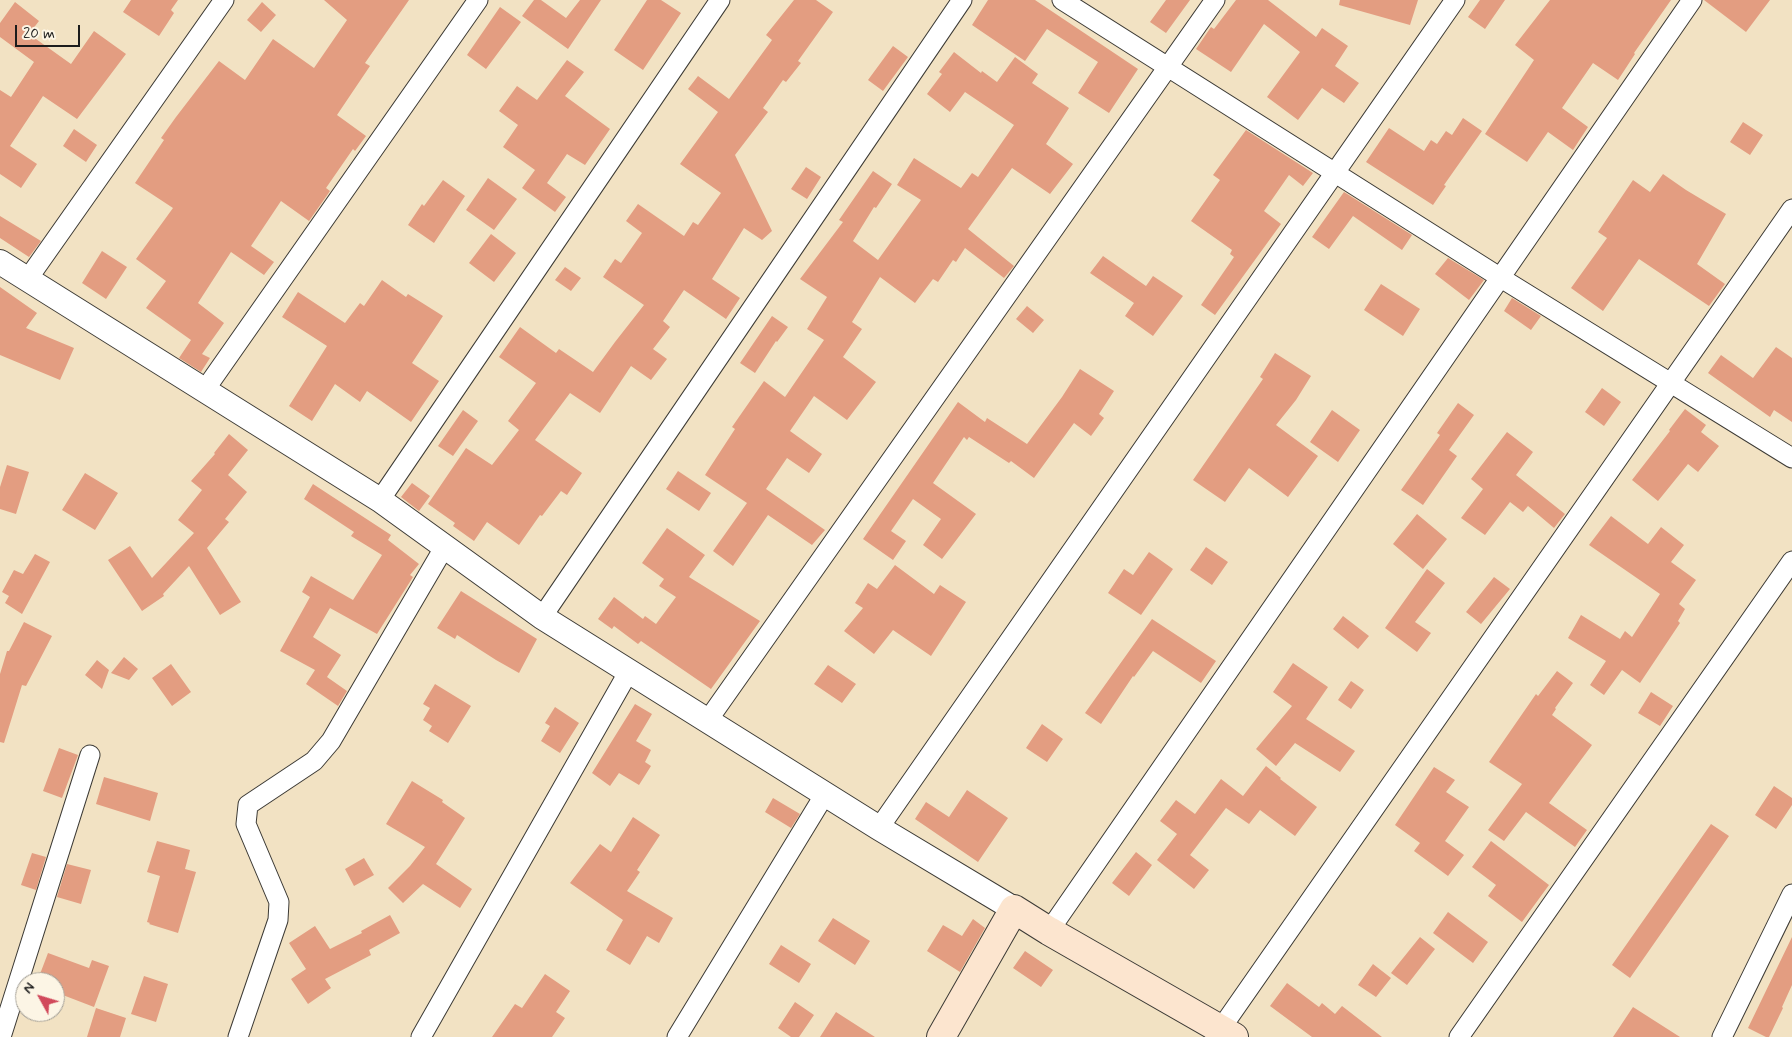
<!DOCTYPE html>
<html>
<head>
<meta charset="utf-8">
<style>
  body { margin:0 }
  #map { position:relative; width:1792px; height:1037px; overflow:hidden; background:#f2e2c3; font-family:Mynerve,sans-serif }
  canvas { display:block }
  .north { position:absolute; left:15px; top:972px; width:50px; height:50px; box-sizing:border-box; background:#fcf5e5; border:1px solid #a29e95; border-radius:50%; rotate:309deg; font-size:14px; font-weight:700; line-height:20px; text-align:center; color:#1c1c1c }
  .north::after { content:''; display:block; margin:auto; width:18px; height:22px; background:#d1495b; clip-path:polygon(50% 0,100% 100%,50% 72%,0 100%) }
  .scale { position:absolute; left:15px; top:25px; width:65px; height:22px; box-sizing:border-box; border:2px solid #1c1c1c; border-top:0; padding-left:6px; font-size:15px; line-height:18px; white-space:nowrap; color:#1c1c1c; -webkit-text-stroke:4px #fcf5e5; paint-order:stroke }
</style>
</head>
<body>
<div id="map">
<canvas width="1792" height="1037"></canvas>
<div class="north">N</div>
<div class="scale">20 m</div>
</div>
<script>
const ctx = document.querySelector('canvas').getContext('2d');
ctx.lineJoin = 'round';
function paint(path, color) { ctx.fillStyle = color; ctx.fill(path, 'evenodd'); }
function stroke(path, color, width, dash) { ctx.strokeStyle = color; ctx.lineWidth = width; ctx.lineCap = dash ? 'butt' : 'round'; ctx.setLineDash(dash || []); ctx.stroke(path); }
const building = new Path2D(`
  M131,0h47l-7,10 3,3 -15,23 -36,-24z
  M324,0h85l-44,63 5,3 -33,49 29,21 -11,15 -2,-2 -27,39 4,3 -21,30 -28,-20 -30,45 23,16 -10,13 -33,-23 -33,51 26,20 -22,31 8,4 -9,14 -22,-14 12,-18 -45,-32 20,-27 -30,-22 37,-51 -38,-25 29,-43 -3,-2 15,-21 43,-56 26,19 28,-41 41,29 33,-48z
  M534,0h7l25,18 14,-18h21l-33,49 -46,-33z
  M647,0h14l20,13 -38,57 -29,-20z
  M794,0h22l17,12 -35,49 3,2 -15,19 -3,-2 -20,28 5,4 -33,43 37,76 -10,9 -18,-12 -32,51 28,19 -14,21 -42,-29 -21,31 7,6 -17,22 14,10 -16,21 -20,-14 -31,47 -30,-20 -35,47 47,33 -15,22 -6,-4 -19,25 -2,-1 -21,30 -32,-23 -13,19 -21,-15 2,-3 -27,-19 38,-56 26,17 27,-35 -11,-9 28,-38 -37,-26 21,-30 36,26 3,-4 34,23 22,-30 29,-37 -41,-28 12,-18 6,4 21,-30 -16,-12 12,-17 46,32 9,-14 5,3 23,-32 -41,-29 38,-52 -30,-23 10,-13 31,23 43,-59 -6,-5z
  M988,0h47l103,69 -29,44 -31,-20 20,-31 -51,-33 -22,32 -53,-36z
  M1166,0h24l-24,33 -16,-11z
  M1236,0h32l48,37 6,-9 26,18 -13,20 24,17 -15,20 -22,-15 -24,32 -31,-23 33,-45 -36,-28 -33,48 -35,-23 15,-22 3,2z
  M1340,0h78l-8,25 -71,-20z
  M1480,0h25l-20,29 -17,-12z
  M1550,0h121l-37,53 1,1 -17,26 -25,-17 -31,45 26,19 -15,23 -25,-18 -21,30 -42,-28 49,-74 -19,-15z
  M1704,0h66l-24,32z
  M15,2l24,19 -10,13 42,30 23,-33 32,23 -49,65 -34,-23 -33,50 27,18 -16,24 -21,-14v-84l11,7 23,-35 -34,-25v-14z
  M262,2l14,13 -15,17 -14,-12z
  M500,7l21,15 -35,47 -19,-14z
  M893,46l15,11 -25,34 -15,-11z
  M954,52l27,21 1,-2 15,11 18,-25 23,17 -6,9 37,25 -23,36 27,20 -23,30 -38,-26 -44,61 46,37 -10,12 -39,-30 -9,14 -3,-2 -15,22 -5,-3 -18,24 -35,-26 -28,45 10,7 -19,28 33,25 -29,38 -33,-24 -24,35 32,23 -13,19 -22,-15 -21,31 59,41 -13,15 -44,-30 -35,51 -20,-15 34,-48 -42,-28 30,-46 -3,-2 32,-46 21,16 39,-57 -17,-11 20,-32 -27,-18 43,-57 -4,-2 34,-49 19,13 -16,24 -2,-1 -21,34 25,19 43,-60 -24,-15 17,-27 47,30 11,-15 6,4 36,-52 -49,-33 -15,20 -23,-18 15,-20 -3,-2z
  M567,60l17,12 -19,24 45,33 -25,36 -18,-11 -20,29 19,14 -11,15 -33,-24 13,-18 -32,-23 15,-22 -19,-14 18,-25 20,14z
  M1463,118l19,13 -38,54 2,1 -13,19 -67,-43 23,-34 35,23 7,-11 6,4 9,-13 6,4z
  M1743,122l20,13 -13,20 -20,-13z
  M74,129l23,16 -11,17 -23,-16z
  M1246,130l67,43 -10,13 -14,-11 -25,36 17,13 -66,91 -14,-10 33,-48 -4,-3 2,-4 -41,-29 29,-41 -7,-5z
  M806,167l15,10 -14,22 -16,-10z
  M1663,174l23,16 40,24 -29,50 28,20 -16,22 -70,-47 -36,52 -32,-23 36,-50 -9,-6 35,-52 17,12z
  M488,178l29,21 -23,31 -28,-20z
  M443,180l22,16 -31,47 -26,-18 14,-21 2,2z
  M1344,192l68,43 -10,15 -49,-34 -24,33 -17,-12z
  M0,216l41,25 -12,16 -29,-19z
  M491,234l25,19 -22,29 -25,-19z
  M102,251l25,16 -21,32 -24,-16z
  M1103,256l43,30 7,-10 30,20 -30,40 -28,-20 9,-13 -44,-30z
  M1448,258l36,22 -15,20 -34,-26z
  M565,267l16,11 -10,13 -16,-11z
  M382,280l24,17 2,-3 35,22 -31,47 27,18 -28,41 -44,-31 -7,11 -25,-18 -23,37 -23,-15 38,-60 -45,-29 16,-25 47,31 15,-20 4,3z
  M1381,284l39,25 -17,27 -39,-26z
  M0,287l37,26 -11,15 48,20 -14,32 -60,-25z
  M1512,298l29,18 -10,14 -27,-19z
  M1027,306l17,14 -11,13 -17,-14z
  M772,316l16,11 -11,15 -1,-1 -21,32 -15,-10z
  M1776,347l16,11v64l-18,-12 -4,7 -62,-44 13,-18 32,23z
  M1275,353l36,23 -15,24 -20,25 42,31 -30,41 -39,-29 -24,34 -32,-22 70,-101 -3,-2z
  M1080,369l34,22 -15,23 5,4 -13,18 -17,-13 -40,55 -23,-17 -2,2 -40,-26 -2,3 -3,-3 -31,46 43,31 -34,45 -19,-14 18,-26 -28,-20 -22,32 15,10 -13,19 -30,-21 95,-137 27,20 2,-4 40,26 35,-47z
  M1602,388l19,14 -17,24 -19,-14z
  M1458,403l16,12 -25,35 8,6 -34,49 -22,-15 39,-55 -3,-2z
  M1685,409l21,16 -5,7 18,14 -21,26 -10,-8 -30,37 -26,-21 38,-49 -1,-1z
  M463,410l15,11 -25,35 -15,-10z
  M1332,410l28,20 -22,32 -28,-20z
  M1507,432l26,20 -17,23 49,39 -11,14 -26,-22 -5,6 -13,-10 -25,33 -24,-17 22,-29 -12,-10z
  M229,434l19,16 -20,25 19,17 -22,27 4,3 -22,26 34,54 -21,13 -31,-49 -26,28 1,2 -22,15 -34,-51 22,-14 22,32 42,-45 -16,-13 24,-30 -11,-9 24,-27 -1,-1z
  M7,465l22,7 -13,42 -16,-5v-22z
  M678,471l33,22 -12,18 -33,-22z
  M85,473l33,20 -23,37 -33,-20z
  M412,483l18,13 -11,15 -18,-14z
  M313,484l78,51 -3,5 31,24 -9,11 3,2 -36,57 -47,-26 -17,29 28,18 -14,22 20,14 -9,15 -32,-22 9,-14 -35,-19 30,-54 -8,-5 9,-16 42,24 29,-45 -31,-19 3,-4 -50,-33z
  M1417,514l30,25 -24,30 -30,-25z
  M1611,516l37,28 13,-17 23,18 -13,17 25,18 -17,24 6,5 -7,12 2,2 -40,60 -18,-13 -18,25 -14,-10 16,-24 -38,-23 13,-23 39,24 5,-8 7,6 28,-43 -71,-49z
  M667,528l38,27 -16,22 71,44 -49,68 -70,-48 -3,3 -24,-18 -2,3 -14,-10 16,-22 29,22 2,-3 11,8 20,-27 -17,-11 5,-7 -22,-16z
  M1206,547l22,15 -16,23 -22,-15z
  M1149,552l24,17 -32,46 -33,-22 16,-24 9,6z
  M35,554l15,8 -28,52 -17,-11 4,-7 -7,-4 12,-22 9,4z
  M895,565l39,29 6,-9 26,17 -35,54 -38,-26 -19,24 -30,-23 19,-23 -8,-5 13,-20 9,6z
  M1427,569l18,14 -30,39 16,11 -14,19 -32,-24z
  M1494,577l16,12 -29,35 -15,-12z
  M461,591l76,48 -18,34 -23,-13 -39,-25 -2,4 -18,-11z
  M1343,616l26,20 -11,13 -25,-20z
  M1152,619l64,42 -15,22 -48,-32 -19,26 -1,-1 -32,48 -16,-11z
  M24,622l28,14 -26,50 -4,-1 -18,58 -4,-1v-68l7,-23h2z
  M124,657l14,12 -9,11 -18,-7z
  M97,660l12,10 -7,19 -17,-14z
  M1293,663l35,24 -22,32 49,32 -15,21 -45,-29 -19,23 -20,-17 36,-43 -19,-14z
  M171,664l20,28 -19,14 -20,-28z
  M828,665l28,19 -14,19 -28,-19z
  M1557,671l16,12 -18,25 1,1 -4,6 40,30 -43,58 38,27 -12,17 -49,-35 -22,29 -16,-11 34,-46 -33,-22 47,-68 2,2z
  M1351,681l13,9 -13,19 -13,-9z
  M435,684l36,22 -23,37 -19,-12 3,-5 -9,-6 7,-12 -7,-4z
  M1651,692l22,14 -13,20 -22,-13z
  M635,704l17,10 -16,27 15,9 -6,12 6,4 -12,19 -20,-12 -9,13 -18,-13z
  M555,707l24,16 -19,30 -19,-12 9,-15 -5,-3z
  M1042,724l21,15 -16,23 -21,-14z
  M59,748l19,7 -16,43 -19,-7z
  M1266,766l15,12 -1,1 37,28 -22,29 -35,-26 -11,14 -23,-16 -36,47 19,15 -15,19 -37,-29 20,-26 -17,-13 16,-21 19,14 26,-35 22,17z
  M1434,767l21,13 -9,12 23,15 -24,34 19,14 -16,21 -34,-25 6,-8 -25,-18z
  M104,777l54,16 -8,28 -54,-17z
  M412,781l31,19 -1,2 23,16 -29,46 36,25 -12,19 -37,-24 -20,19 -15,-15 22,-22 15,-19 -39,-23z
  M1774,786l18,12v7l-16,24 -21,-14z
  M967,790l41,28 -30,44 -63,-43 11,-17 23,15z
  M773,798l27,16 -9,14 -26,-16z
  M633,817l27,18 -23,35 3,2 -13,19 46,27 -14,25 -12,-7 -17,29 -24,-15 17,-30 -53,-37 30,-39 11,8z
  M1711,824l18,12 -99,142 -18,-13z
  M157,841l33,9 -5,19 11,3 -18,61 -29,-9 1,-1 -3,-1 13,-46 -13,-4z
  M1491,841l58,44 -27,37 -34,-26 8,-11 -24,-18z
  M1136,852l16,13 -23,31 -17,-13z
  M32,853l14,4 -10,33 -15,-5z
  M364,858l10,17 -20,11 -9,-17z
  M67,864l24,6 -10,34 -24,-7z
  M1448,912l40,30 -15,21 -40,-30z
  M390,915l10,18 -31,17 2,5 -46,24 6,9 -23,16 -17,-25 15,-10 -17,-26 26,-17 15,23 32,-16 -1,-2z
  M833,918l37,23 -15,24 -37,-24z
  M973,919l12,9 -25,44 -33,-21 16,-26 19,11z
  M1420,937l15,12 -28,36 -16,-12z
  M1792,937v48l-10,22 1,1 -14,29h-3l-18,-9z
  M781,945l30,19 -12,19 -30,-19z
  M1025,951l28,19 -12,17 -28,-19z
  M48,953l41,15 3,-8 17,6 -15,41 -39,-15v-10h-18z
  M1373,964l18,14 -15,19 -18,-12z
  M545,974l25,17 -14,21 9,6 -13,19h-60l23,-33 7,4z
  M144,976l24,8 -12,38 -25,-8z
  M1287,983l32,24 3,-4 13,11 7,-8 40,31h-70l-42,-31z
  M795,1002l19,13 -15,22h-8l-13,-9z
  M1633,1007l47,30h-67z
  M96,1008l30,10 -6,19h-33z
  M836,1012l39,25h-55z`);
const minor = new Path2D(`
  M1062,0l439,278 291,180
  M27,280l197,-280
  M204,391l274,-391
  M380,500l340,-500
  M542,617l420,-617
  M708,720l507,-720
  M879,828l576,-828
  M1049,931l643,-931
  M1,1037l89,-282
  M238,1037l40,-117 1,-18 -33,-78 2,-19 66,-44 17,-20 114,-195
  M421,1037l208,-366
  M677,1037l148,-243
  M1215,1037l577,-828
  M1459,1037l333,-476
  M1722,1037l70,-143`);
const tertiary = new Path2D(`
  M0,262l380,238 162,117 337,211 135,81`);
const secondary = new Path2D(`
  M941,1037l73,-128 35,22 185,106`);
paint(building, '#e39d81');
stroke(minor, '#3c3a35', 21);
stroke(tertiary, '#3c3a35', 26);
stroke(secondary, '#3c3a35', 30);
stroke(minor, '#fff', 19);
stroke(tertiary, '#fff', 24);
stroke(secondary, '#fce5cf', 28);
</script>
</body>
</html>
